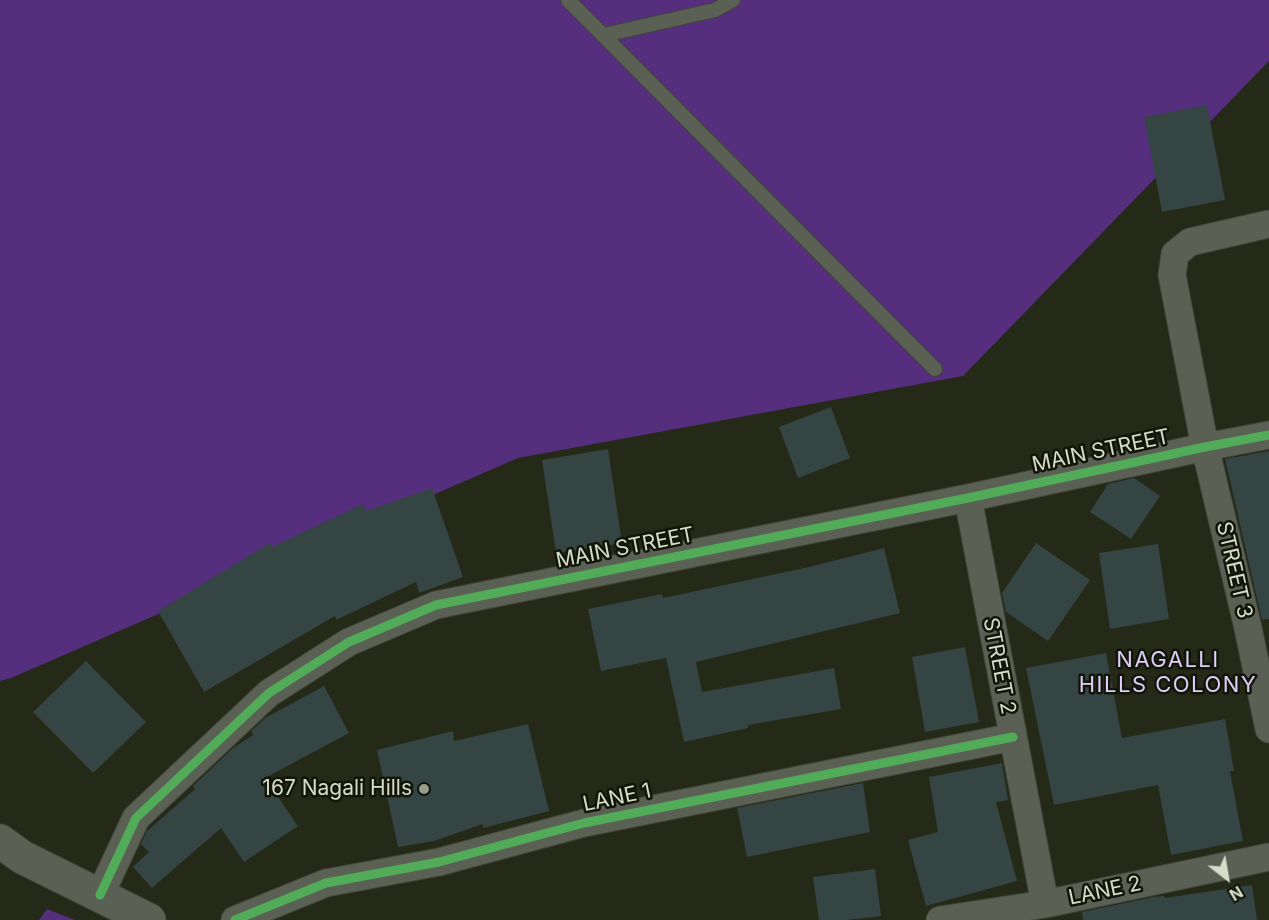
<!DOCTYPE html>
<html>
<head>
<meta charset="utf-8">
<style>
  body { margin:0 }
  #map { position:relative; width:1269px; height:920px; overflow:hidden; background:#242918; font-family:Inter,sans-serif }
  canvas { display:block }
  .north { position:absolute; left:1197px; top:848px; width:60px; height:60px; -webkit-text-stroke:4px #121609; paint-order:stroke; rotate:149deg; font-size:16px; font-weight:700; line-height:24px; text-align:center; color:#d5dcc9 }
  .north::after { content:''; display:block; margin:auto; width:21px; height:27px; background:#d5dcc9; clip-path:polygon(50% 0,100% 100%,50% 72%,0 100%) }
</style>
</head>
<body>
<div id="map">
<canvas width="1269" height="920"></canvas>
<div class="north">N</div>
</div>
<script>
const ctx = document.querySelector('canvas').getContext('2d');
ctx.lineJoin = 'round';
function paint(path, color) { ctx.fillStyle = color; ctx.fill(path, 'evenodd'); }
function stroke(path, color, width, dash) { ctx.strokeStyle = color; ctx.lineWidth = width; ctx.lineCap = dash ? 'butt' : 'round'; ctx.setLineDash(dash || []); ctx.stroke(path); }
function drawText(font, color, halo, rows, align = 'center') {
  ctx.font = font + ' Inter,sans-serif'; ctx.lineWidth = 5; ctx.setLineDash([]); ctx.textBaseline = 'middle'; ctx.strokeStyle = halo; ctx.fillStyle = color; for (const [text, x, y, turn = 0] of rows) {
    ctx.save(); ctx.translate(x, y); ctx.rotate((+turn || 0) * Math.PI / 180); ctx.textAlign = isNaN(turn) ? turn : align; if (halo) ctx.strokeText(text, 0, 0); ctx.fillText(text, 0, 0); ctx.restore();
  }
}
const green = new Path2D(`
  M0,0h1269v61l-306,315 -445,82 -507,220 -11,3z
  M47,909l28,11h-36z`);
const building = new Path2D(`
  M1207,105l18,95 -63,12 -18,-95z
  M831,407l19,51 -52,20 -19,-51z
  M608,449l14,94 -66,10 -14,-93z
  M1269,451v168l-7,1 -37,-161z
  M1134,478l26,18 -29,43 -41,-27 18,-28z
  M432,488l31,89 -44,16 -3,-11 -80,38 -1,-4 -131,76 -46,-81 112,-68 2,4 91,-43 3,7z
  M1036,543l54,37 -42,61 -42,-29 -4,-19z
  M1158,544l11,75 -59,10 -11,-76z
  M884,548l16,65 -204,49 6,30 132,-24 7,41 -93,16v3l-64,14 -18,-84 -65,13 -13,-62 74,-15 1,4 146,-31z
  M965,647l14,75 -54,10 -13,-75z
  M1106,653l16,85 103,-19 9,52h-4l13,70 -72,14 -13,-70 -104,20 -28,-137z
  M86,661l60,61 -53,51 -60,-61z
  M324,686l25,47 -84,45 33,48 -54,36 -23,-34 -69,60 -19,-21 16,-15 -8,-8 6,-13 48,-42 -2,-3 40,-38 20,-13 -2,-4 14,-13z
  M528,724l21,87 -66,17v-4l-49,17 -36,6 -21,-97 76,-19 1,10z
  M1002,763l6,37 -12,2 21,79 -91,25 -18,-66 30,-8 -9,-55z
  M863,783l7,49 -123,25 -10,-49z
  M875,869l6,47 -34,4h-28l-6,-43z
  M1252,885l5,35h-174l-1,-8 71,-15 11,-1 1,2z`);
const service = new Path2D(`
  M568,0l367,369
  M604,35l111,-25 18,-10`);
const minor = new Path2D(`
  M1269,224l-79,18 -15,12 -3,21 33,172 43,181 21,101
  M968,498l77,406
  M100,895l36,-77 133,-125 80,-51 87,-37 532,-107 237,-51 64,-12
  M235,920l91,-37 113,-21 145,-39 429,-86
  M940,920l105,-16 224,-47`);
const tertiary = new Path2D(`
  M0,841l22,16 127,63`);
const cycleway = new Path2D(`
  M100,895l36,-77 133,-125 80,-51 87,-37 532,-107 237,-51 64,-12
  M235,920l91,-37 113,-21 145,-39 429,-86`);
const markers = [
  [424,789,6,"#979d8b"]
];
const streetNames = [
  ["MAIN STREET",1101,451,-12],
  ["MAIN STREET",625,548,-11],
  ["STREET 3",1234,570,77],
  ["STREET 2",999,666,79],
  ["LANE 1",617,798,-12],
  ["LANE 2",1105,891,-12]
];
const poiNames = [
  ["167 Nagali Hills",412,789]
];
const neighbourhoodNames = [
  ["NAGALLI",1168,660],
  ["HILLS COLONY",1168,685]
];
paint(green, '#552e7e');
paint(building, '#344544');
stroke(service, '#424538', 16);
stroke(minor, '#424538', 29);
stroke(tertiary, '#424538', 35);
stroke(service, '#5b6054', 14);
stroke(minor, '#5b6054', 27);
stroke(tertiary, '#5b6054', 33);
stroke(cycleway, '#51ab58', 9);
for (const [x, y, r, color] of markers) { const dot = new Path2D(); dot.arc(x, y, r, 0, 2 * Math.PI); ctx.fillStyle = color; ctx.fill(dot); stroke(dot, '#121609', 2); }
drawText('21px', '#d5dcc9', '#121609', streetNames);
drawText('21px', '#d5dcc9', '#121609', poiNames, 'right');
ctx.letterSpacing = '1.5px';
drawText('22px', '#ddcdf7', '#121609', neighbourhoodNames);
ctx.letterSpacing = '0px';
</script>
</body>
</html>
